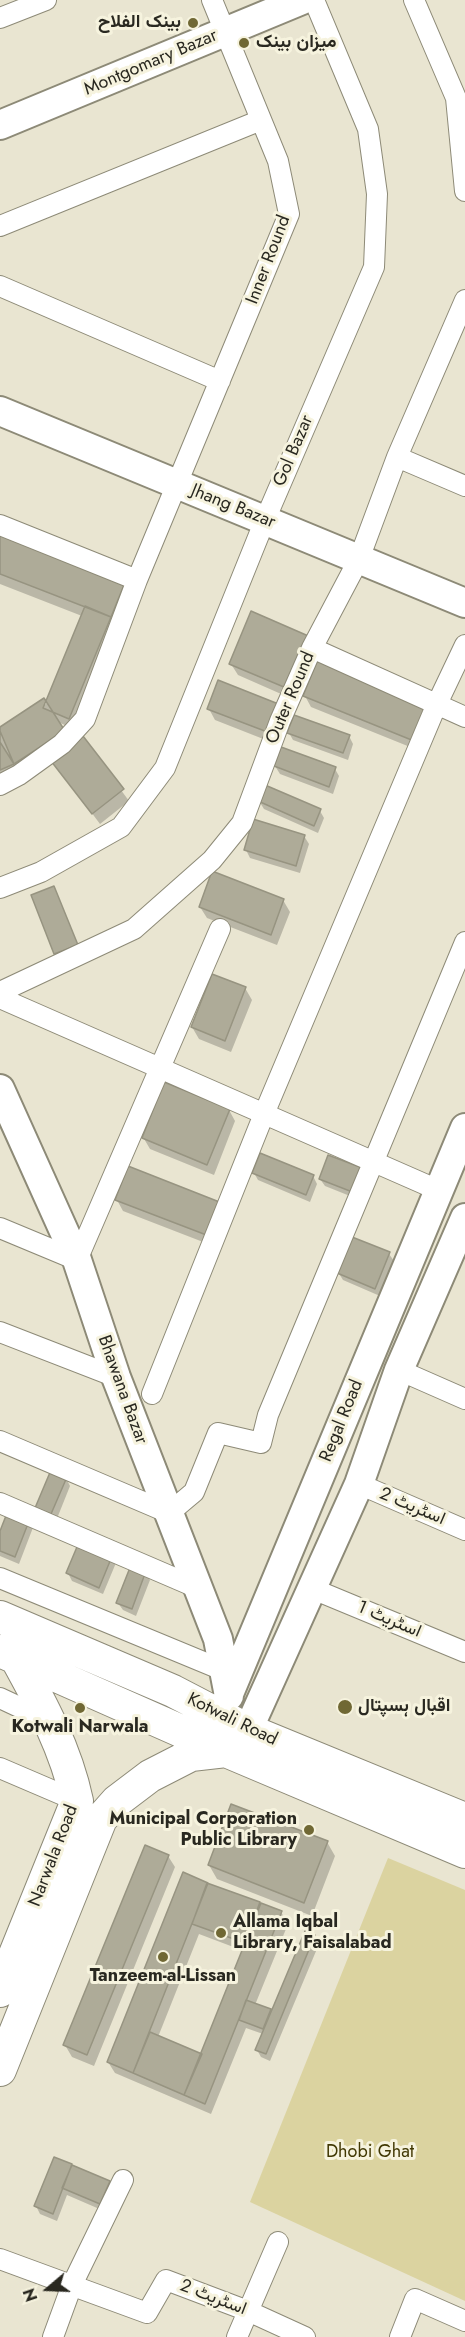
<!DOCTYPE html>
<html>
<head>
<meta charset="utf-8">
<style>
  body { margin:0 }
  #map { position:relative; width:465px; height:2337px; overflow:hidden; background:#e9e5d1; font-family:Jost,sans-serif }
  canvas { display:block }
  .north { position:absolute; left:18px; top:2259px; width:60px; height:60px; -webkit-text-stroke:4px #f6f3de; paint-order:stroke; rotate:251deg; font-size:16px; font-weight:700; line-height:24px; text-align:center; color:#292820 }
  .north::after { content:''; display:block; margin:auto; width:21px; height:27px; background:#292820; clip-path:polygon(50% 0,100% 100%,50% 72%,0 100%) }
</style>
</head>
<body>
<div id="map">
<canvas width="465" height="2337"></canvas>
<div class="north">N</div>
</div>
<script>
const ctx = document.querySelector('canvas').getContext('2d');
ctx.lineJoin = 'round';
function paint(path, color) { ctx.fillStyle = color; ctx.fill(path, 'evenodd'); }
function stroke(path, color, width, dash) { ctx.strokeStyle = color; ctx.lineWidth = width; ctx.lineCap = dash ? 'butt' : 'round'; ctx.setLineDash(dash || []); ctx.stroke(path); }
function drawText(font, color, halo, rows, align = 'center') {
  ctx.font = font + ' Jost,Vazirmatn,sans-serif'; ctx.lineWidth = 6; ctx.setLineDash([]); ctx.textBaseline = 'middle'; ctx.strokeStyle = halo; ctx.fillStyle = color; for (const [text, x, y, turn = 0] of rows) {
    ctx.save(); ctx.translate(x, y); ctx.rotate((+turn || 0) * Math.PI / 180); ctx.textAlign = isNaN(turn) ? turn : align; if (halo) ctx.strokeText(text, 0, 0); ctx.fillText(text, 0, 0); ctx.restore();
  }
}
const green = new Path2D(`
  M388,1858l77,32v411l-215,-99z`);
const shadow = new Path2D(`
  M0,533l125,48 8,14 -57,135 -18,-8 6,10 -64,56v-60l46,-24 36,-88 -82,-32z
  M312,639l-15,62 -59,-26 -7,-11z
  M305,696l122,11 -7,44 -109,-44z
  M280,706l-4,38 -61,-24 -6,-11z
  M289,733l60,3 4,8 -5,16 -55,-20z
  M83,738l46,63 -29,23 -47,-63z
  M275,766l60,3 4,7 -6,18 -53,-20z
  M259,801l61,10 4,7 -6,15 -54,-24z
  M304,836l5,8 -9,29 -50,-15 -4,-8z
  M283,900l7,12 -13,33 -70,-27 -7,-11z
  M245,988l7,12 -21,52 -32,-13 -7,-12z
  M229,1110l6,11 -21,54 -64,-26 -7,-12z
  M328,1156l32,44 -35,-14 -5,-7z
  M254,1173l59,3 4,8 -7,18 -52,-22z
  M117,1200l104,4 -5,43 -93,-36z
  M389,1254l5,7 -14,35 -37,-16 -5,-8z
  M66,1478l4,8 -14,35 -14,-6z
  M30,1517l4,8 -15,39 -19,-8v-21z
  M118,1558l-15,36 -31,-13 -4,-8z
  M145,1572l5,8 -14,36 -13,-6 -5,-7z
  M327,1842l8,14 -23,60 -95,-37 -8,-14z
  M168,1856l7,11 -81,199 -22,-9 -7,-12z
  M183,1874l76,30 2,3 20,5 7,12 -33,81 18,7 32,-79 9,4 5,7 -49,117 -9,-4 -4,-7 6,-16 -17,-6 -35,86 -96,-41 -7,-11zM199,1934l45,17 -42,105 -44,-19z
  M55,2159l54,23 4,8 -9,21 -37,-16 -10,26 -17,-7 -4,-8z`);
const building = new Path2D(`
  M0,531l126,49 -15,37 -111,-43z
  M85,606l26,11 -42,102 -26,-11z
  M251,611l62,27 -22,52 -62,-26z
  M317,661l111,45 -14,35 -111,-45z
  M218,680l63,25 -11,28 -63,-24z
  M44,698l21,33 -51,33 -14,-22v-15z
  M294,715l56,20 -7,18 -56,-20z
  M0,731l14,33 -14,6z
  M83,736l41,53 -32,25 -41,-53z
  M281,747l55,20 -7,20 -55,-21z
  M265,785l56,24 -7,17 -56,-25z
  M253,819l52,16 -9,31 -52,-16z
  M212,871l72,28 -13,36 -72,-28z
  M54,886l24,59 -24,9 -23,-59z
  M212,974l34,13 -21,54 -34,-14z
  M164,1082l66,27 -23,56 -65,-27z
  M260,1153l54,22 -8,20 -54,-22z
  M328,1155l37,14 -10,24 -36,-14z
  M128,1166l94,37 -13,33 -94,-36z
  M352,1237l38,15 -15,37 -38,-16z
  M51,1470l16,7 -16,37 -16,-6z
  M9,1508l22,8 -16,41 -15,-6v-20z
  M82,1535l33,14 -16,39 -33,-15z
  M131,1565l15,6 -14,38 -16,-6z
  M231,1804l97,37 -24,62 -96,-38z
  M145,1845l24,10 -82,200 -24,-10z
  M183,1872l25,11 -75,190 -26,-11z
  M207,1883l53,19 -15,41 -53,-19z
  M261,1903l21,8 -77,193 -21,-9z
  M305,1931l10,4 -49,119 -11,-4z
  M246,2000l25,9 -8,20 -24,-9z
  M150,2032l52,22 -18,41 -51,-22z
  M54,2157l18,7 -19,50 -19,-8z
  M72,2165l38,16 -10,23 -38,-16z`);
const street = new Path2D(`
  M414,0l42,98 9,93
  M0,18l46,-18
  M0,226l261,-106
  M0,286l220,95
  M397,457l68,29
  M0,525l137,55
  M312,648l153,69
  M0,785l19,-10 43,-31 23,-25 52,-139 152,-366 -11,-53 -66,-161
  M0,888l41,-16 80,-45 44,-59 100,-248 109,-253 3,-73 -9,-65 -54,-129
  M0,992l134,-63 78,-69 30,-37 38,-102 32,-73 47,-89 38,-102 68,-157
  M0,998l438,192
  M0,1228l77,32 143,-331
  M0,1332l116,45
  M399,1370l66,29
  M152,1394l112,-280 172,-408 29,-61
  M0,1441l169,72 25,-21 24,-59 43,10 7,-28 197,-473
  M359,1484l106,46
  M0,1503l200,86
  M0,1578l225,93
  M313,1589l152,63
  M0,1698l49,23
  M0,1768l77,33
  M0,2259l147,54 19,-33 82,31 57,26
  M53,2337l19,-52 51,-105
  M237,2337l41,-95
  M400,2337l15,-38 50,22`);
const secondary = new Path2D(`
  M0,125l302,-125
  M0,411l465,192
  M0,1089l77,171 39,117 102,262 11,57
  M228,1696l237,-568
  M248,1730l111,-246 40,-114 66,-152`);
const primary = new Path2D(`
  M0,1617l173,74 75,39 217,89
  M0,1651l226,100 239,101
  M0,1991l77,-190c-11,-52 -36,-98 -62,-145
  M0,2070l101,-251 16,-18 33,-25 41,-21 35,-4`);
const markers = [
  [193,23,6,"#706834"],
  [244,43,6,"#706834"],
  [345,1707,8,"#706834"],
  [80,1708,6,"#706834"],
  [309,1830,6,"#706834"],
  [221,1933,6,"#706834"],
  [163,1957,6,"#706834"]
];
const poiNames = [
  ["بینک الفلاح",181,23,"right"],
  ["میزان بینک",256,43],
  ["اقبال ہسپتال",358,1707],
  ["Kotwali Narwala",80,1728,"center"],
  ["Municipal Corporation",297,1820,"right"],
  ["Public Library",297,1841,"right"],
  ["Allama Iqbal",233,1923],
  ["Library, Faisalabad",233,1944],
  ["Tanzeem-al-Lissan",163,1977,"center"]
];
const streetNames = [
  ["Montgomary Bazar",151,63,-23],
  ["Inner Round",269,260,-69],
  ["Gol Bazar",294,451,-67],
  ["Jhang Bazar",233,507,22],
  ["Outer Round",291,698,-67],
  ["Bhawana Bazar",122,1390,70],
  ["Regal Road",342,1421,-68],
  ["اسٹریٹ 2",412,1507,23],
  ["اسٹریٹ 1",389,1620,23],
  ["Kotwali Road",232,1720,26],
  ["Narwala Road",54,1856,-69],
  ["اسٹریٹ 2",213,2298,21]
];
const parkNames = [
  ["Dhobi Ghat",370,2153]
];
paint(green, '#dbd3a0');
paint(shadow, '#0003');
paint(building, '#aeab98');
stroke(building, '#979481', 1.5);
stroke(street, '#8d8a77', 22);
stroke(secondary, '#8d8a77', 32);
stroke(primary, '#8d8a77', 34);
stroke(street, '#fff', 20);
stroke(secondary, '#fff', 28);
stroke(primary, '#fff', 32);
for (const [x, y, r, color] of markers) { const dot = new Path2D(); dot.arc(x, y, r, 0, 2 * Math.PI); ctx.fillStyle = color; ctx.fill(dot); stroke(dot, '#f6f3de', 2); }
drawText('bold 18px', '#292820', '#f6f3de', poiNames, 'left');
drawText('18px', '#292820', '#f6f3de', streetNames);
drawText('18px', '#413803', '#f6f3de', parkNames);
</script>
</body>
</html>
